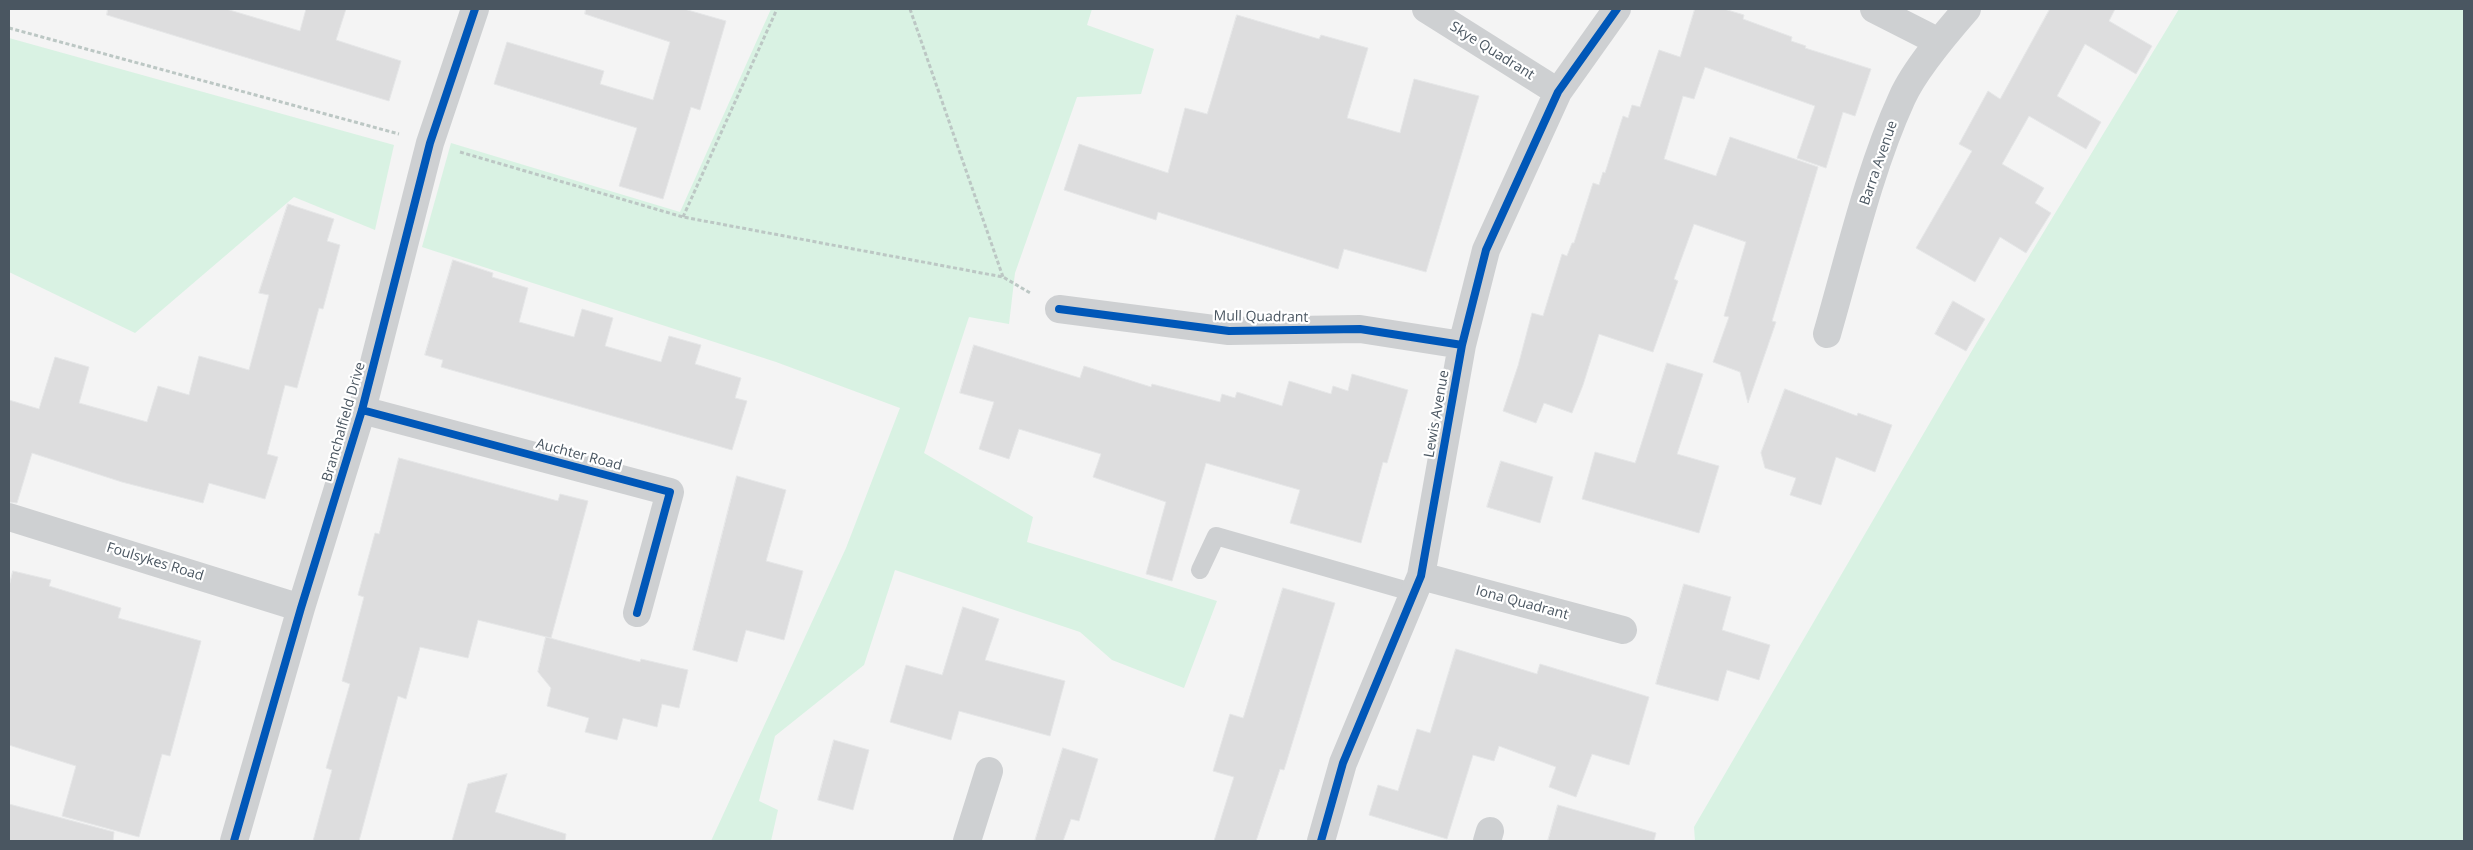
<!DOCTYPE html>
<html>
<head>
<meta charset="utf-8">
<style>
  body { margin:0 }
  #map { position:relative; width:2473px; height:850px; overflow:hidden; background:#f4f4f4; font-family:"Open Sans",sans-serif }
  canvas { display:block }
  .frame { position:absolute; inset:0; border:10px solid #4a5661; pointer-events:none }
</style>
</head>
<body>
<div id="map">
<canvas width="2473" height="850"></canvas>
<div class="frame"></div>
</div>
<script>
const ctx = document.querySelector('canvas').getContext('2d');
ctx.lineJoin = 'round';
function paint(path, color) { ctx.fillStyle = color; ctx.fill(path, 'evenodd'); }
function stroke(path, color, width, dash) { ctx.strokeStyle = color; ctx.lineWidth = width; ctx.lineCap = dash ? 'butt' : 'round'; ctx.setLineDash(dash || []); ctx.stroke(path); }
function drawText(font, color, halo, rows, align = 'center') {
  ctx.font = font + ' "Open Sans",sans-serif'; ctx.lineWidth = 4.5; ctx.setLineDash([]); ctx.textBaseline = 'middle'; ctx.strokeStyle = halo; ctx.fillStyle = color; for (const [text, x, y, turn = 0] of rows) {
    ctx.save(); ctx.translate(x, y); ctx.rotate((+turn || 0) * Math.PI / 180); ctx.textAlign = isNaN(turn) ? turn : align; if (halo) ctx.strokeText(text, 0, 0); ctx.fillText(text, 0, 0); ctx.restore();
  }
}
const green = new Path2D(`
  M771,9h321l-5,16 67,24 -13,45 -64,3 -62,176 -6,51 -40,-7 -45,136 109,64 -6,25 190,59 -33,87 -72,-28 -32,-28 -185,-62 -31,95 -89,71 -16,65 19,9 -7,31h-60l135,-293 54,-140 -124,-46 -354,-115 29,-104 229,69z
  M2179,9h285v832h-769l-1,-14 283,-485z
  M9,38l385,107 -19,85 -81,-33 -159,136 -126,-61z`);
const building = new Path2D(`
  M108,9h118l74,22 6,-22h40l-10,31 65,21 -12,40 -282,-86z
  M586,9h98l42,12 -26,89 -9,-3 -28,92 -44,-13 18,-58 -143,-44 13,-42 97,29 -4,13 53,16 17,-58 -85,-28z
  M1695,9h29l20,6 -1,4 49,18 -1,4 15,5 -1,2 66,21 -16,47 -12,-4 -17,56 -29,-10 18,-52 -110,-39 -11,32 -11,-3 -19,63 52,17 14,-39 88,30 -46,154 4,1 -28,81 -8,-31 -27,-10 16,-45 -5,-1 22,-74 -52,-18 -20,55 4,2 -25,71 -54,-18 -16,51 -11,28 -28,-10 -8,20 -33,-12 15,-45 14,-53 11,3 19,-62 5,2 5,-13h2l19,-60 6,2 4,-13 2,1 18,-57 5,2 4,-13 8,2 19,-57 21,7z
  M2050,9h65l-6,12 43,25 -16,28 -51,-30 -28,52 44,26 -15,27 -57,-33 -27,48 42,24 -9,15 16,10 -25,40 -26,-16 -25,45 -59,-34 56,-97 -13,-7 29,-53 12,8z
  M1237,15l82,24 2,-4 47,13 -21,70 53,15 14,-54 65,17 -53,176 -82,-23 -6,20 -180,-57 -2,8 -92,-30 15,-46 89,29 17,-65 22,6z
  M288,204l46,15 -7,22 13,4 -17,64 -4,-1 -22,80 -12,-3 -18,69 11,3 -13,42 -56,-16 -6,20 -81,-21 -90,-29 -15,50 -8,-1v-102l30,9 16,-52 34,10 -10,36 68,19 11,-36 31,9 10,-39 50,14 20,-75 -10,-2z
  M453,260l40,13 -1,4 36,11 -9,34 55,15 8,-28 31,9 -8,28 56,16 8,-26 32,9 -6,19 46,14 -6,20 12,3 -15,49 -291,-83 2,-7 -18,-5z
  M1953,301l32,18 -19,32 -31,-17z
  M974,345l106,33 4,-12 67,21 1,-3 68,18 2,-8 13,4 2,-6 45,14 7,-25 42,13 2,-8 15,5 4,-17 56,16 -21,73 -4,-1 -22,81 -71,-20 10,-33 -94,-27 -34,118 -26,-7 20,-72 -73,-25 8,-23 -82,-25 -10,30 -30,-10 15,-47 -34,-9z
  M1667,363l36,11 -26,80 42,12 -20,67 -117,-34 13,-47 40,11z
  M1785,389l72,27 1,-3 34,12 -17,47 -39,-15 -15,48 -31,-10 6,-17 -31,-10 -4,-15z
  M399,458l159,43 2,-7 28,7 -37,137 -73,-18 -10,38 -48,-11 -14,52 -8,-3 -39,145h-46l19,-71 -6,-2 24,-84 -8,-3 22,-84 -6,-2 17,-62 4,1z
  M1501,461l52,16 -13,46 -53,-16z
  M737,476l49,14 -20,71 37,10 -19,69 -38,-10 -9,32 -44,-12z
  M13,571l38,9 -2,6 72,22 -3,10 83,23 -31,115 -8,-2 -23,83 -77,-21 14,-50 -67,-21v-158z
  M1684,584l47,13 -9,33 48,15 -11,35 -32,-10 -9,31 -62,-17z
  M1283,588l52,15 -51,167 -4,-1 -24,72h-42l20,-64 -21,-6 17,-57 13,4z
  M963,607l36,12 -14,41 80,21 -15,55 -91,-25 -8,29 -61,-18 16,-57 36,10z
  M546,637l94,25 1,-3 47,11 -9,38 -17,-4 -5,23 -34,-9 -6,22 -32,-8 4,-14 -42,-12 4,-18 -13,-16z
  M1456,649l81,25 3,-10 109,33 -20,68 -37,-11 -16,43 -27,-10 7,-20 -57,-21 -5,15 -21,-6 -26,84 -78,-24 9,-30 20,6 19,-62 13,4z
  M834,740l35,10 -16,60 -35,-10z
  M1063,748l35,11 -19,62 -8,-2 -8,22h-28z
  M507,774l-12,38 71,22 -1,7h-113l16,-57z
  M9,804l105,28 -1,9h-104z
  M1558,805l98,28 -2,8h-106z`);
const path = new Path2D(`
  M910,9l93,268
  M9,28l390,106
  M460,152l223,65 320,60 29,17
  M683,217l94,-208`);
const service = new Path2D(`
  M1200,570l16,-34 199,57`);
const minor = new Path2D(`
  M1426,9l132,83
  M1874,9l65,33
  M1059,309l170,22 131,-2 102,16
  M1827,334c22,-76 42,-164 75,-236 13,-29 44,-65 65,-89
  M362,410l308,82 -33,121
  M9,517l292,91
  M1421,576l202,54
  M234,841l67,-233 61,-198 68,-267 45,-134
  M967,841l22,-70
  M1321,841l22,-78 78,-187 41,-231 24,-95 72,-158 59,-83
  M1487,841l3,-10`);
const cycleway = new Path2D(`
  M1059,309l170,22 131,-2 102,16
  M362,410l308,82 -33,121
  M234,841l67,-233 61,-198 68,-267 45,-134
  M1321,841l22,-78 78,-187 41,-231 24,-95 72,-158 59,-83`);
const streetNames = [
  ["Skye Quadrant",1492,51,32],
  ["Barra Avenue",1879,163,-71],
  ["Mull Quadrant",1261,317,1],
  ["Lewis Avenue",1437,414,-80],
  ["Branchalfield Drive",344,422,-74],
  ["Auchter Road",579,455,15],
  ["Foulsykes Road",155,562,17],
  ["Iona Quadrant",1522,603,15]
];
paint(green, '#d9f2e3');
paint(building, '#ddddde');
stroke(building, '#e5e6e7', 1);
stroke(path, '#bcc7c4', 3, [4, 2.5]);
stroke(service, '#ced0d2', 18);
stroke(minor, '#ced0d2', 28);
stroke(cycleway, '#0057b8', 8);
drawText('14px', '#4a5661', '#fff', streetNames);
</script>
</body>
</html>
